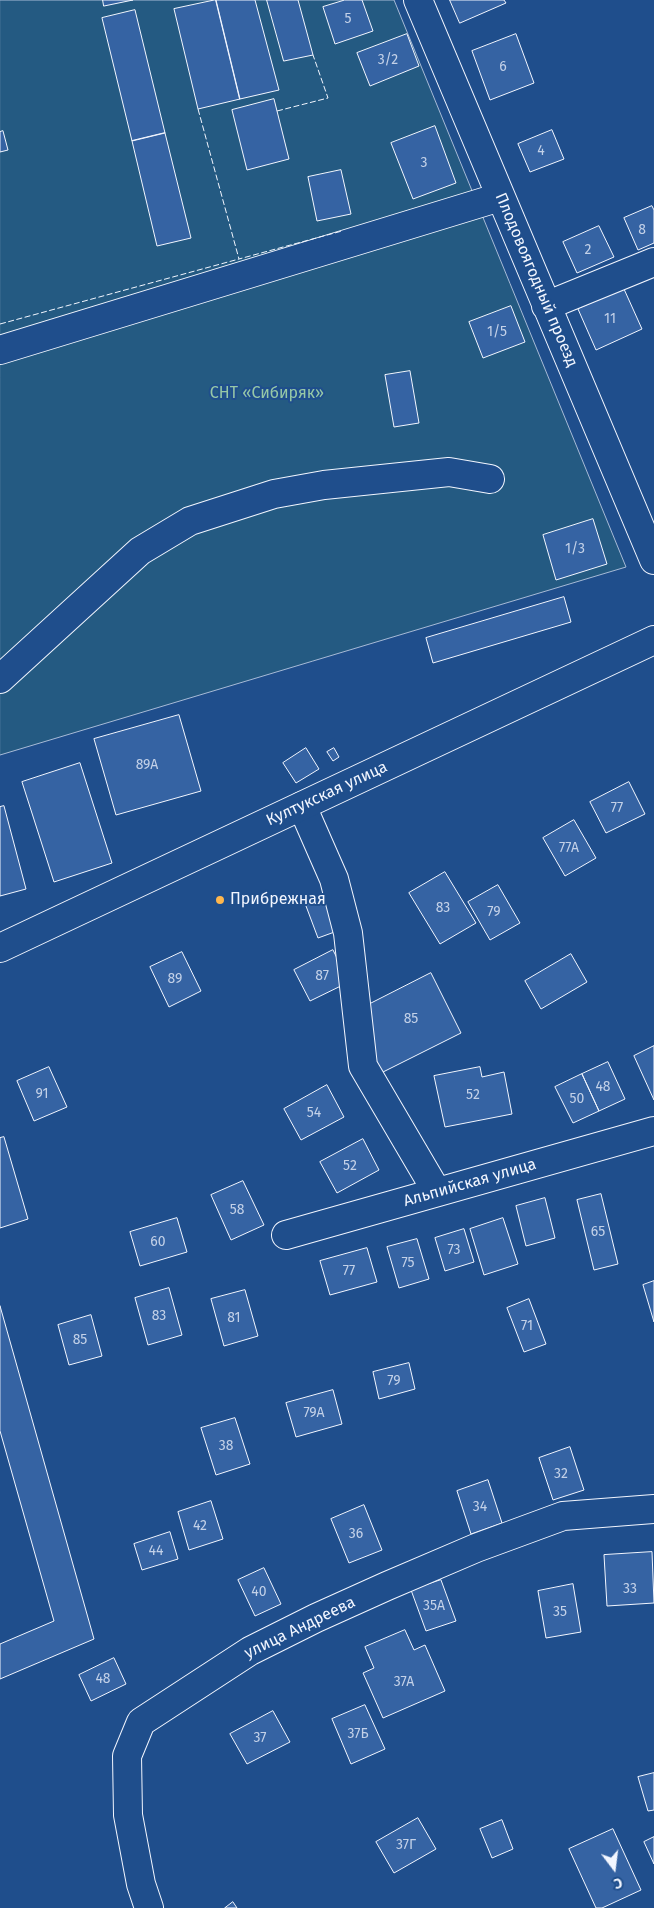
<!DOCTYPE html>
<html>
<head>
<meta charset="utf-8">
<style>
  body { margin:0 }
  #map { position:relative; width:654px; height:1908px; overflow:hidden; background:#1f4e8c; font-family:"Fira Sans",sans-serif }
  canvas { display:block }
  .north { position:absolute; left:589px; top:1843px; width:50px; height:50px; -webkit-text-stroke:4px #1f4e8c; paint-order:stroke; rotate:165deg; font-size:14px; font-weight:700; line-height:20px; text-align:center; color:#f2f6ff }
  .north::after { content:''; display:block; margin:auto; width:18px; height:22px; background:#f2f6ff; clip-path:polygon(50% 0,100% 100%,50% 72%,0 100%) }
</style>
</head>
<body>
<div id="map">
<canvas width="654" height="1908"></canvas>
<div class="north">С</div>
</div>
<script>
const ctx = document.querySelector('canvas').getContext('2d');
ctx.lineJoin = 'round';
function paint(path, color) { ctx.fillStyle = color; ctx.fill(path, 'evenodd'); }
function stroke(path, color, width, dash) { ctx.strokeStyle = color; ctx.lineWidth = width; ctx.lineCap = dash ? 'butt' : 'round'; ctx.setLineDash(dash || []); ctx.stroke(path); }
function drawText(font, color, halo, rows, align = 'center') {
  ctx.font = font + ' "Fira Sans",sans-serif'; ctx.lineWidth = 4; ctx.setLineDash([]); ctx.textBaseline = 'middle'; ctx.strokeStyle = halo; ctx.fillStyle = color; for (const [text, x, y, turn = 0] of rows) {
    ctx.save(); ctx.translate(x, y); ctx.rotate((+turn || 0) * Math.PI / 180); ctx.textAlign = isNaN(turn) ? turn : align; if (halo) ctx.strokeText(text, 0, 0); ctx.fillText(text, 0, 0); ctx.restore();
  }
}
const green = new Path2D(`
  M0,0h394l232,567 -626,188z`);
const building = new Path2D(`
  M103,0h30l-29,6z
  M216,0l24,99 -42,10 -24,-100z
  M216,0h39l24,90 -39,9z
  M267,0h31l15,55 -29,6z
  M345,0h17l11,31 -38,13 -12,-37z
  M450,0h54l2,3 -46,20z
  M135,10l30,123 -33,8 -30,-123z
  M407,34l12,32 -49,20 -13,-33z
  M516,34l18,49 -44,17 -18,-49z
  M274,99l15,60 -42,11 -15,-60z
  M435,126l21,57 -43,16 -22,-56z
  M552,130l12,29 -34,13 -12,-28z
  M3,131l5,19 -8,2v-20z
  M165,133l26,105 -34,8 -25,-105z
  M341,170l10,44 -34,7 -9,-44z
  M652,206l2,4v33l-16,7 -14,-32z
  M599,226l15,31 -37,16 -14,-31z
  M624,289l18,40 -46,21 -18,-41z
  M511,306l14,36 -42,16 -14,-36z
  M410,371l9,52 -25,4 -9,-52z
  M593,519l14,45 -51,16 -13,-45z
  M564,597l7,25 -138,41 -7,-25z
  M179,715l22,76 -85,24 -22,-76z
  M306,748l13,21 -23,14 -13,-20z
  M334,748l5,9 -6,4 -6,-9z
  M80,763l32,100 -58,19 -32,-100z
  M629,782l16,32 -39,19 -16,-31z
  M4,806l22,83 -26,7v-89z
  M574,820l22,38 -31,18 -22,-38z
  M445,872l31,51 -36,21 -31,-51z
  M498,885l22,38 -30,17 -22,-38z
  M328,897l12,33 -22,8 -12,-32z
  M333,950l16,32 -39,19 -16,-31z
  M182,952l19,39 -32,16 -19,-40z
  M571,954l16,28 -46,27 -16,-28z
  M431,973l30,60 -82,41 -13,-68z
  M654,1046v54l-20,-44z
  M608,1062l17,37 -26,12 -17,-37z
  M49,1067l18,40 -33,14 -17,-40z
  M480,1067l2,10 22,-5 8,42 -67,13 -11,-51z
  M582,1074l17,37 -26,12 -18,-36z
  M327,1085l17,32 -43,23 -17,-31z
  M4,1137l24,82 -28,9v-90z
  M363,1139l16,31 -42,23 -17,-31z
  M243,1181l21,44 -33,15 -20,-45z
  M601,1194l17,70 -24,6 -17,-70z
  M545,1198l10,40 -29,8 -10,-40z
  M177,1218l10,34 -47,14 -10,-34z
  M503,1218l15,46 -34,11 -14,-46z
  M464,1229l10,33 -29,9 -10,-33z
  M417,1239l12,40 -30,9 -12,-41z
  M367,1248l10,34 -47,13 -10,-34z
  M654,1281v41l-11,-37z
  M169,1288l13,47 -34,10 -13,-47z
  M245,1290l13,46 -34,10 -13,-47z
  M529,1299l17,45 -22,8 -17,-44z
  M0,1306l94,333 -94,40v-35l54,-23 -54,-190z
  M91,1315l11,41 -33,9 -11,-40z
  M409,1363l6,26 -36,10 -6,-27z
  M333,1390l9,34 -46,13 -10,-34z
  M235,1418l15,46 -34,11 -15,-47z
  M570,1447l14,43 -31,10 -14,-42z
  M488,1480l14,43 -31,11 -14,-43z
  M211,1501l12,38 -34,11 -11,-38z
  M364,1505l18,45 -33,13 -18,-44z
  M170,1532l8,27 -36,11 -8,-26z
  M652,1552l2,51 -47,3 -3,-51z
  M264,1568l17,36 -26,12 -17,-36z
  M441,1580l15,41 -30,10 -15,-41z
  M573,1584l8,48 -35,6 -8,-47z
  M405,1630l9,20 11,-5 20,46 -62,27 -20,-45 11,-5 -9,-21z
  M114,1658l12,26 -35,17 -12,-26z
  M365,1705l20,44 -34,15 -19,-45z
  M273,1711l17,31 -43,22 -17,-30z
  M654,1773v37l-6,1 -10,-34z
  M418,1818l18,31 -42,24 -18,-31z
  M502,1820l11,29 -21,9 -12,-29z
  M613,1829l28,61 -39,18h-6l-27,-59z
  M654,1837v27l-10,-22z
  M233,1902l4,6h-12z`);
const minor = new Path2D(`
  M418,0l236,560
  M546,306l108,-44
  M0,350l500,-153
  M0,679l140,-128 50,-30 84,-27 50,-9 125,-13 41,7
  M302,806l32,73 14,54 15,133 74,126
  M286,1235l368,-104
  M149,1908l-8,-24 -13,-69 -1,-59 14,-34 109,-71 66,-33 71,-32 89,-38 87,-32 91,-7`);
const major = new Path2D(`
  M0,948l654,-308`);
const fence = new Path2D(`
  M198,109l41,150 103,-28
  M277,111l51,-13 -15,-43
  M0,324l239,-65`);
const markers = [
  [220,900,5,"#ffb74d"]
];
const numberNames = [
  ["5",348,19],
  ["3/2",388,60],
  ["6",503,67],
  ["4",541,151],
  ["3",424,163],
  ["8",642,230],
  ["2",588,250],
  ["11",610,319],
  ["1/5",497,332],
  ["1/3",575,549],
  ["89А",147,765],
  ["77",617,808],
  ["77А",569,848],
  ["83",443,908],
  ["79",494,912],
  ["87",322,976],
  ["89",175,979],
  ["85",411,1019],
  ["48",603,1087],
  ["91",42,1094],
  ["52",473,1095],
  ["50",577,1099],
  ["54",314,1113],
  ["52",350,1166],
  ["58",237,1210],
  ["65",598,1232],
  ["60",158,1242],
  ["73",454,1250],
  ["75",408,1263],
  ["77",349,1271],
  ["83",159,1316],
  ["81",234,1318],
  ["71",527,1326],
  ["85",80,1340],
  ["79",394,1381],
  ["79А",314,1413],
  ["38",226,1446],
  ["32",561,1474],
  ["34",480,1507],
  ["42",200,1526],
  ["36",356,1534],
  ["44",156,1551],
  ["33",630,1589],
  ["40",259,1592],
  ["35А",434,1606],
  ["35",560,1612],
  ["48",103,1679],
  ["37А",404,1682],
  ["37Б",358,1734],
  ["37",260,1738],
  ["37Г",406,1845]
];
const streetNames = [
  ["Плодовоягодный проезд",536,280,67],
  ["Култукская улица",327,794,-25],
  ["Альпийская улица",470,1183,-16],
  ["улица Андреева",300,1628,-26]
];
const parkNames = [
  ["СНТ «Сибиряк»",267,394]
];
const poiNames = [
  ["Прибрежная",230,900]
];
paint(green, '#245a82');
stroke(green, '#a8bbd7', 1);
paint(building, '#3563a3');
stroke(building, '#f2f6ff', 1);
stroke(minor, '#f2f6ff', 30);
stroke(major, '#f2f6ff', 30);
stroke(minor, '#1f4e8c', 28);
stroke(major, '#1f4e8c', 28);
stroke(fence, '#f2f6ff', 1, [6, 2.5]);
for (const [x, y, r, color] of markers) { const dot = new Path2D(); dot.arc(x, y, r, 0, 2 * Math.PI); ctx.fillStyle = color; ctx.fill(dot); stroke(dot, '#1f4e8c', 2); }
drawText('14px', '#c3d1e8', null, numberNames);
drawText('16px', '#f2f6ff', '#1f4e8c', streetNames);
drawText('16px', '#97c8a6', '#1f4e8c', parkNames);
drawText('16px', '#f2f6ff', '#1f4e8c', poiNames, 'left');
</script>
</body>
</html>
